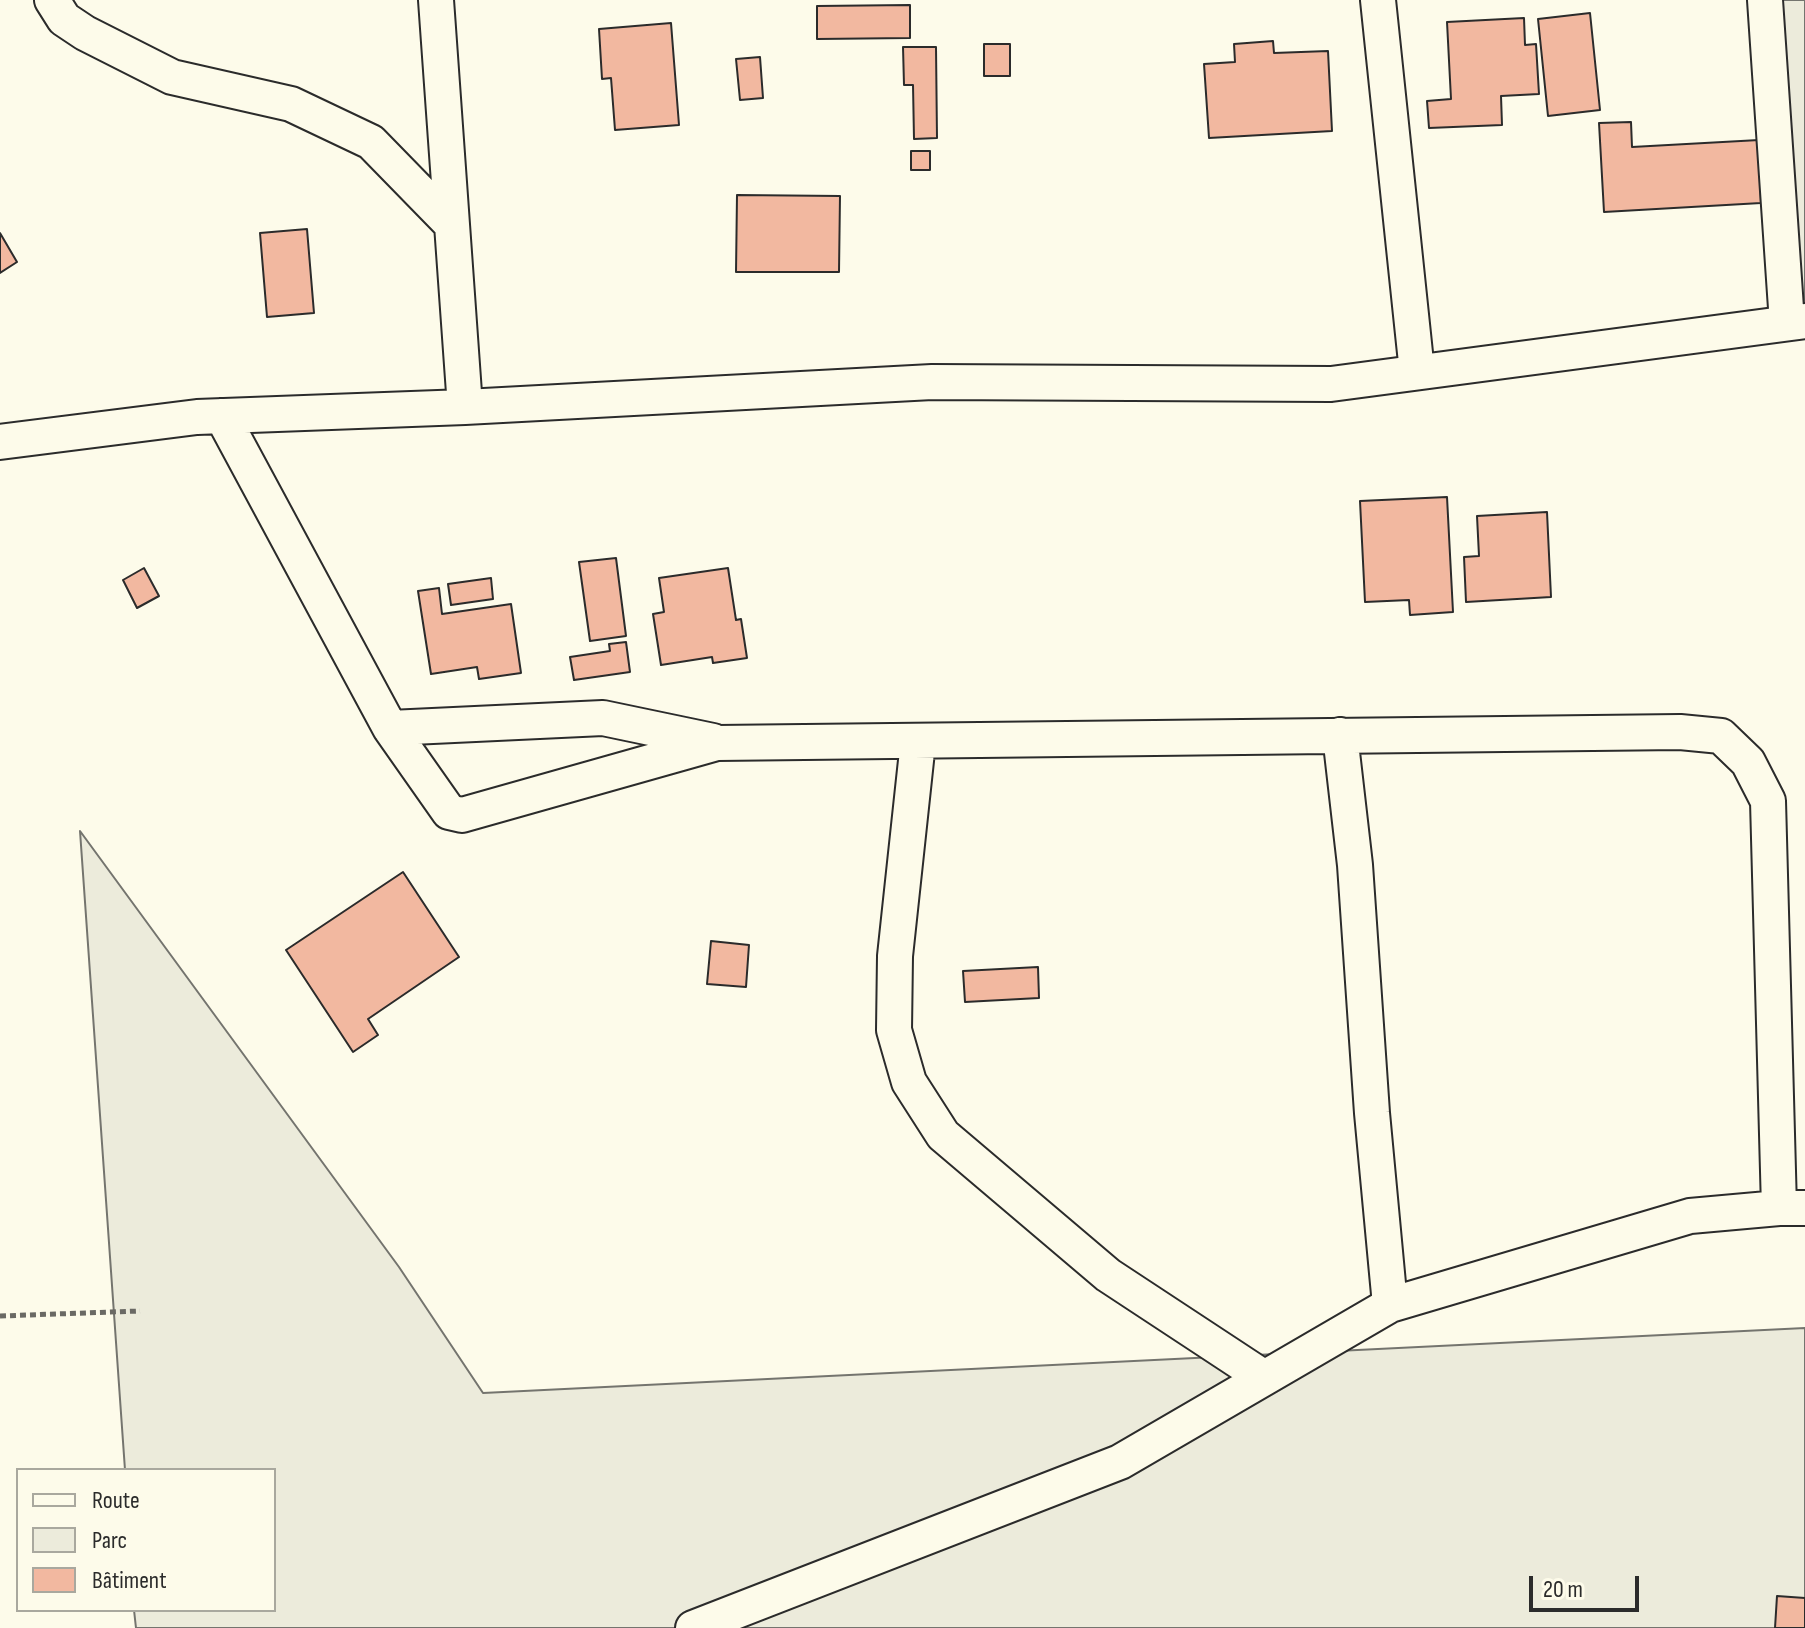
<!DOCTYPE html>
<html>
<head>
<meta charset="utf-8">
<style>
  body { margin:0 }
  #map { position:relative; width:1805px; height:1628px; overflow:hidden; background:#fdfbea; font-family:"Sofia Sans Condensed",sans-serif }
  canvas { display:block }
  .legend { position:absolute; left:16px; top:1468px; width:260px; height:144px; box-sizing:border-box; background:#fdfbea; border:2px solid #a9a89e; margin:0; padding:10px 14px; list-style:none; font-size:24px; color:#2b2b2b }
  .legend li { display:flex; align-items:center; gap:16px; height:40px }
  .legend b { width:40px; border:2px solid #a9a89e }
  .scale { position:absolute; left:1529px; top:1576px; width:110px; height:36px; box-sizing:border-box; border:4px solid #2b2b2b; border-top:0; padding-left:10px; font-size:24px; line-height:28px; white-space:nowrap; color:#2b2b2b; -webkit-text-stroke:6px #fdfbea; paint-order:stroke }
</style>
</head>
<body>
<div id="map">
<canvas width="1805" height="1628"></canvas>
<ul class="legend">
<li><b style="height:10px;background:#fdfbea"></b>Route</li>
<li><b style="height:22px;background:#ecebdb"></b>Parc</li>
<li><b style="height:22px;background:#f2b8a0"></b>Bâtiment</li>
</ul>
<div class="scale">20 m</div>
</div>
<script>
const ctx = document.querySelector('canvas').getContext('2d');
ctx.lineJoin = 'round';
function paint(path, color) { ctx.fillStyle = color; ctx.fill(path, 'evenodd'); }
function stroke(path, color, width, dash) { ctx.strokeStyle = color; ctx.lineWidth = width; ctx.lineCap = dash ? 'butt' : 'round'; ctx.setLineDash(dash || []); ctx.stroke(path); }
const green = new Path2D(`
  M1776,0h29v317l-14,1z
  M80,831l319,436 84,126 1322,-65v300h-1669l-2,-18h140v-140h-149z`);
const building = new Path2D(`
  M910,5v33l-93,1v-33z
  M1590,13l10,97 -52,6 -10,-97z
  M1524,18l1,27 11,-1 3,50 -38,2 1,29 -73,3 -2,-27 24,-2 -4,-77z
  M671,23l8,102 -64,5 -4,-52 -9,1 -3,-50z
  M1273,41l1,12 54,-2 4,80 -123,7 -5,-74 31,-2 -1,-18z
  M984,44h26v32h-26z
  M903,47h33l1,91 -23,1 -1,-54h-9z
  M760,57l3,41 -23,2 -4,-41z
  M1631,122l1,25 127,-7 2,63 -157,9 -5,-89z
  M911,151h19v19h-19z
  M737,195l103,1 -1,76h-103z
  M307,229l7,84 -47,4 -7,-84z
  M0,233l17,29 -17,11z
  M1447,497l6,115 -43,3 -1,-15 -44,2 -5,-101z
  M1547,512l4,85 -85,5 -2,-45 15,-1 -2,-40z
  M616,558l10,78 -36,5 -11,-79z
  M144,568l15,28 -22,12 -14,-28z
  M728,568l8,52 5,-1 6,39 -34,5 -1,-6 -51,8 -8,-51 11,-2 -5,-34z
  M491,578l2,21 -42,6 -3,-21z
  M439,588l3,26 69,-10 10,69 -42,6 -2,-12 -46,7 -13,-83z
  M626,642l4,30 -56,8 -4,-23 40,-6 -1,-7z
  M403,872l56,85 -91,62 10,16 -25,17 -67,-102z
  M711,941l38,4 -3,42 -39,-3z
  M1038,967l1,31 -74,4 -2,-31z
  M1777,1596l28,2v30h-30z`);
const path = new Path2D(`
  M0,1316l140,-5`);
const minor = new Path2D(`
  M52,0l12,19 21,14 87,44 119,27 80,38 81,83
  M436,0l29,407
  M1378,0l39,372
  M1765,0l22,323
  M222,416l168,312 59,84 13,3 255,-72 963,-11 41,4 27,26 20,39 11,407
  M0,442l197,-25 268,-10 467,-25 399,2 474,-63
  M390,728l213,-10 110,23
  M1340,735l15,130 17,248 18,192
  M918,742l-23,214 -1,74 15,52 34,53 165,140 155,102
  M693,1628l427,-166 270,-157 300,-89 89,-8h26`);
paint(green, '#ecebdb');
stroke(green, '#74746e', 2);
paint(building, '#f2b8a0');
stroke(building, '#2b2b2b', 2);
stroke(minor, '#2b2b2b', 38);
stroke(path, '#6a6964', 5, [6, 4]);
stroke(minor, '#fdfbea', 34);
</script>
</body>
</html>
